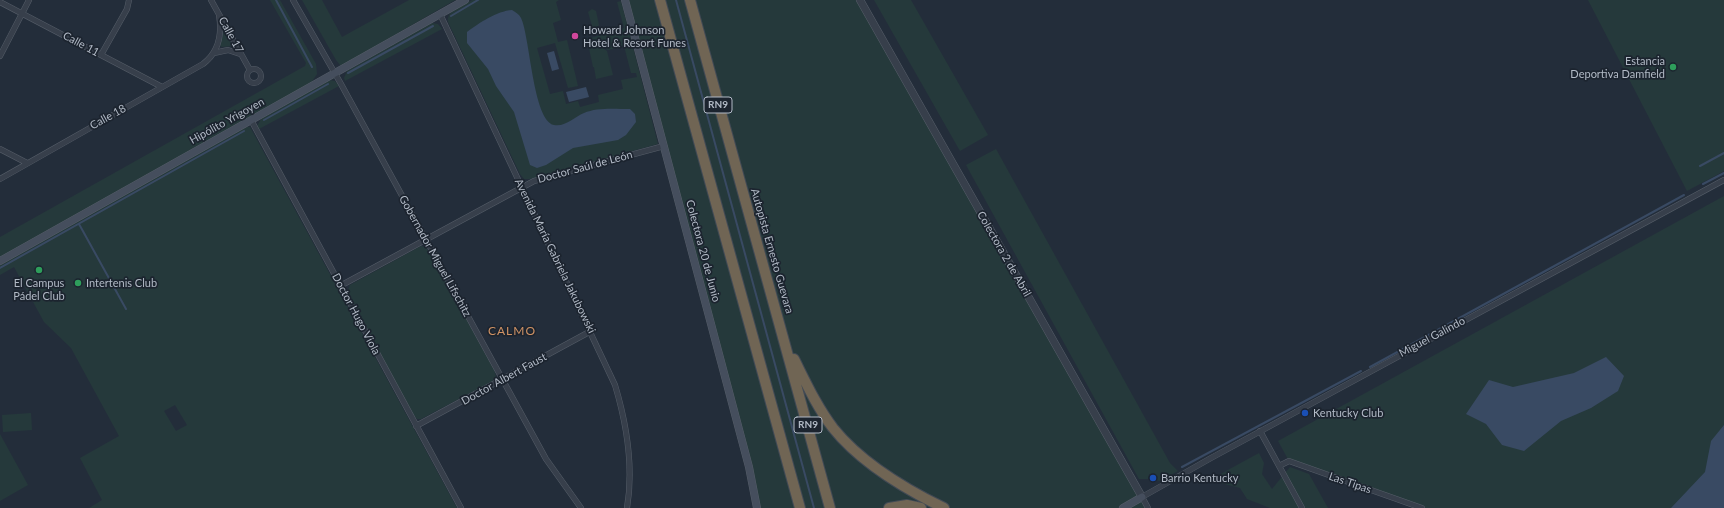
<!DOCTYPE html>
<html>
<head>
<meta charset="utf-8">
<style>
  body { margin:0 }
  canvas { display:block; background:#232d3a }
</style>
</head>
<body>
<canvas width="1724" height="508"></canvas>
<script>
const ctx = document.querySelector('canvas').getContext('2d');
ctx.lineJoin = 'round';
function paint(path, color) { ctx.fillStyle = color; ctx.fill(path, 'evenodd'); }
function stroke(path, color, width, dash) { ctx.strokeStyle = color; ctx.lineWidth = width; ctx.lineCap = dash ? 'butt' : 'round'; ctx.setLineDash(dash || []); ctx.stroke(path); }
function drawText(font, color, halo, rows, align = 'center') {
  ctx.font = font + ' Lato,sans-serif'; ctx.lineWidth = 3.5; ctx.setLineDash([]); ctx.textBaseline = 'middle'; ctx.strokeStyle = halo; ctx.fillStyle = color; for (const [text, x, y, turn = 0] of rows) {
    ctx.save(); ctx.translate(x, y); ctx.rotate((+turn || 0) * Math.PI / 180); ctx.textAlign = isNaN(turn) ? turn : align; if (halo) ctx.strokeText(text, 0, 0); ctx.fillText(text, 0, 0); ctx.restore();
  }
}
const green = new Path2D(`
  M270,0h10l36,64 1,10 -6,9 -311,175v-21l305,-171 1,-3z
  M302,0h20l20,37 67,-37h46l-112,65h-3l-4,-5z
  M472,0h87l-3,2 5,18 -8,3 5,19 9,-2 11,46 -10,2 -13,-45 -18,5 13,46 13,-3 3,13 12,-3 2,6 19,-5 -1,-7 25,-6 -2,-9 16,-3 -1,-4h-5l-7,-27 -16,4 -17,-12 33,-10 -7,-26 4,-1 37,143 -128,35h-6l-4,-5 -72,-152c-2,-12 16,-17 24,-22z
  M625,0h235l288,508h-391z
  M874,0h37l77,135 -28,16z
  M1588,0h136v171l-37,20z
  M592,9l4,2 3,14 -4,5 -3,-4 -4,-14z
  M432,23l6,1 4,5 -97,52 -1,-3 3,-7z
  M224,31l2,1 6,14 -10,1 -2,-1z
  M589,38l18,13 6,24 -17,4 -2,-12h-1l-6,-28z
  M329,80l6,1 4,5 -80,43 -2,-3 4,-7z
  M246,127h4l207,381h-368l13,-8 -22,-42 39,-22 -48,-88 -27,-26 -30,-55 -14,8v-10zM175,405l12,20 -11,6 -12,-20z
  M996,149l174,314 8,8 -18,10 -4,-1v-5l-7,-1 -1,5h-9l-173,-314z
  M1724,196v312h-302l-133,-47 -11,-20z
  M421,246l4,1 4,4 65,119 2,7 -5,5 -70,37h-4l-4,-5 -66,-121 3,-8z
  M31,413l1,17 -29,2 -1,-17z
  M0,434l28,51 -28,16z
  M1259,453l5,10 -2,11 10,15 18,-22 19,7 19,34h-58l-23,-9 -7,-11 -23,-6 -2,-5z`);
const water = new Path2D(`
  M512,10c3,2 7,4 9,8 9,18 12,103 33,107 12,2 20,-8 30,-12 13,-6 32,-4 46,-4l5,5 1,8 -10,13 -8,5 -45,8 -27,17 -9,3 -7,-3 -16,-53 -18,-26 -8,-17 -21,-26v-11c12,-9 30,-21 45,-22z
  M554,51l5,18 -7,2 -5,-18z
  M586,87l3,10 -20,5 -3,-10z
  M1606,357l18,19 -6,15 -27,17 -30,13 -37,30 -22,-6 -16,-21 -20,-10 23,-34 24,7 61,-14z
  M1724,425v83h-53l34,-36 6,-31z`);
const stream = new Path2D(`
  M276,0l36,67
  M676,0l138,508
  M451,16l27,-16
  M348,73l85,-47
  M264,120l64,-36
  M1700,166l24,-13
  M1703,184l21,-11
  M79,224l47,85
  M0,268l244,-137
  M1370,367l314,-172
  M1182,467l179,-96`);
const minor = new Path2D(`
  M211,0l39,70
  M293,0l48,84 205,375 35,49
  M0,2l162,85
  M440,14l175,371c12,40 19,81 12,123
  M214,53l14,-3 12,4
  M101,55l26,-46 2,-9
  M0,56l29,-56
  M247 76a7 7 0 1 1 14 0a7 7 0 1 1-14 0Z
  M251,120l210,388
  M0,149l27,14
  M0,179l203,-115c16,-12 19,-31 16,-49
  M340,286l194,-105 130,-35
  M416,426l175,-95
  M1260,431l42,77
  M1279,466l10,-5 133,47
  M1148,508l-6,-11 69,-39 513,-278`);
const tertiary = new Path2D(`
  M860,0l282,497`);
const secondary = new Path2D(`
  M625,0l124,467 8,41
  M0,261l465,-261
  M1123,508l19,-11`);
const motorway = new Path2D(`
  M660,0l140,508
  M690,0l140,508
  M794,359c12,24 23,48 39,69 28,35 72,61 111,80
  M889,508l18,-3 14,3`);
const markers = [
  [575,36,4,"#d1479c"],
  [1673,67,4,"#2e9e5b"],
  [39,270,4,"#2e9e5b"],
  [78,283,4,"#2e9e5b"],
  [1305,413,4,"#1a4fb4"],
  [1153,478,4,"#1a4fb4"]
];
const shields = [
  [718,105,28],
  [808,425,28]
];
const shieldNames = [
  ["RN9",718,105],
  ["RN9",808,425]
];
const poiNames = [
  ["Howard Johnson",583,30],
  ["Hotel & Resort Funes",583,43],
  ["Estancia",1665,61,"right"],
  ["Deportiva Damfield",1665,74,"right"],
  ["El Campus",39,283,"center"],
  ["Pádel Club",39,296,"center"],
  ["Intertenis Club",86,283],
  ["Kentucky Club",1313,413],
  ["Barrio Kentucky",1161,478]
];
const streetNames = [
  ["Calle 17",231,35,61],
  ["Calle 11",81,44,28],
  ["Calle 18",108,117,-29],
  ["Hipólito Yrigoyen",227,121,-29],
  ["Doctor Saúl de León",585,167,-15],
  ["Colectora 20 de Junio",703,251,75],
  ["Autopista Ernesto Guevara",772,251,74],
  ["Colectora 2 de Abril",1004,254,60],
  ["Gobernador Miguel Lifschitz",435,256,61],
  ["Avenida María Gabriela Jakubowski",555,256,64],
  ["Doctor Hugo Viola",356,314,62],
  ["Miguel Galindo",1432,337,-28],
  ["Doctor Albert Faust",504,379,-29],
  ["Las Tipas",1350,483,19]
];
const neighbourhoodNames = [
  ["CALMO",512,331]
];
paint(green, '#25393b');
paint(water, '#394a63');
stroke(stream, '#394a63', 2);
stroke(minor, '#555d68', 6);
stroke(tertiary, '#555d68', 8);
stroke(secondary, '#555d68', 8);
stroke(motorway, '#424a55', 12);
stroke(minor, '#373f4b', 5);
stroke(tertiary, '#373f4b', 7);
stroke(secondary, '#454e5d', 7);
stroke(motorway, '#706554', 10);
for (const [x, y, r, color] of markers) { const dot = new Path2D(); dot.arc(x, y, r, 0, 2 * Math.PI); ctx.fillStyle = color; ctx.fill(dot); stroke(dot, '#1c242f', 1.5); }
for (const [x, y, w] of shields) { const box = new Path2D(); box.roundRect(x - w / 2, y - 8, w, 16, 3); ctx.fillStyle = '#1c242f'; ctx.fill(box); stroke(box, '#b2bac6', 1); }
drawText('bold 10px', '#b2bac6', null, shieldNames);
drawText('11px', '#b2bac6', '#1c242f', poiNames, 'left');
drawText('11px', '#b2bac6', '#1c242f', streetNames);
ctx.letterSpacing = '1px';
drawText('12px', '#cf9264', '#1c242f', neighbourhoodNames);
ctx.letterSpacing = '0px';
</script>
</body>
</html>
